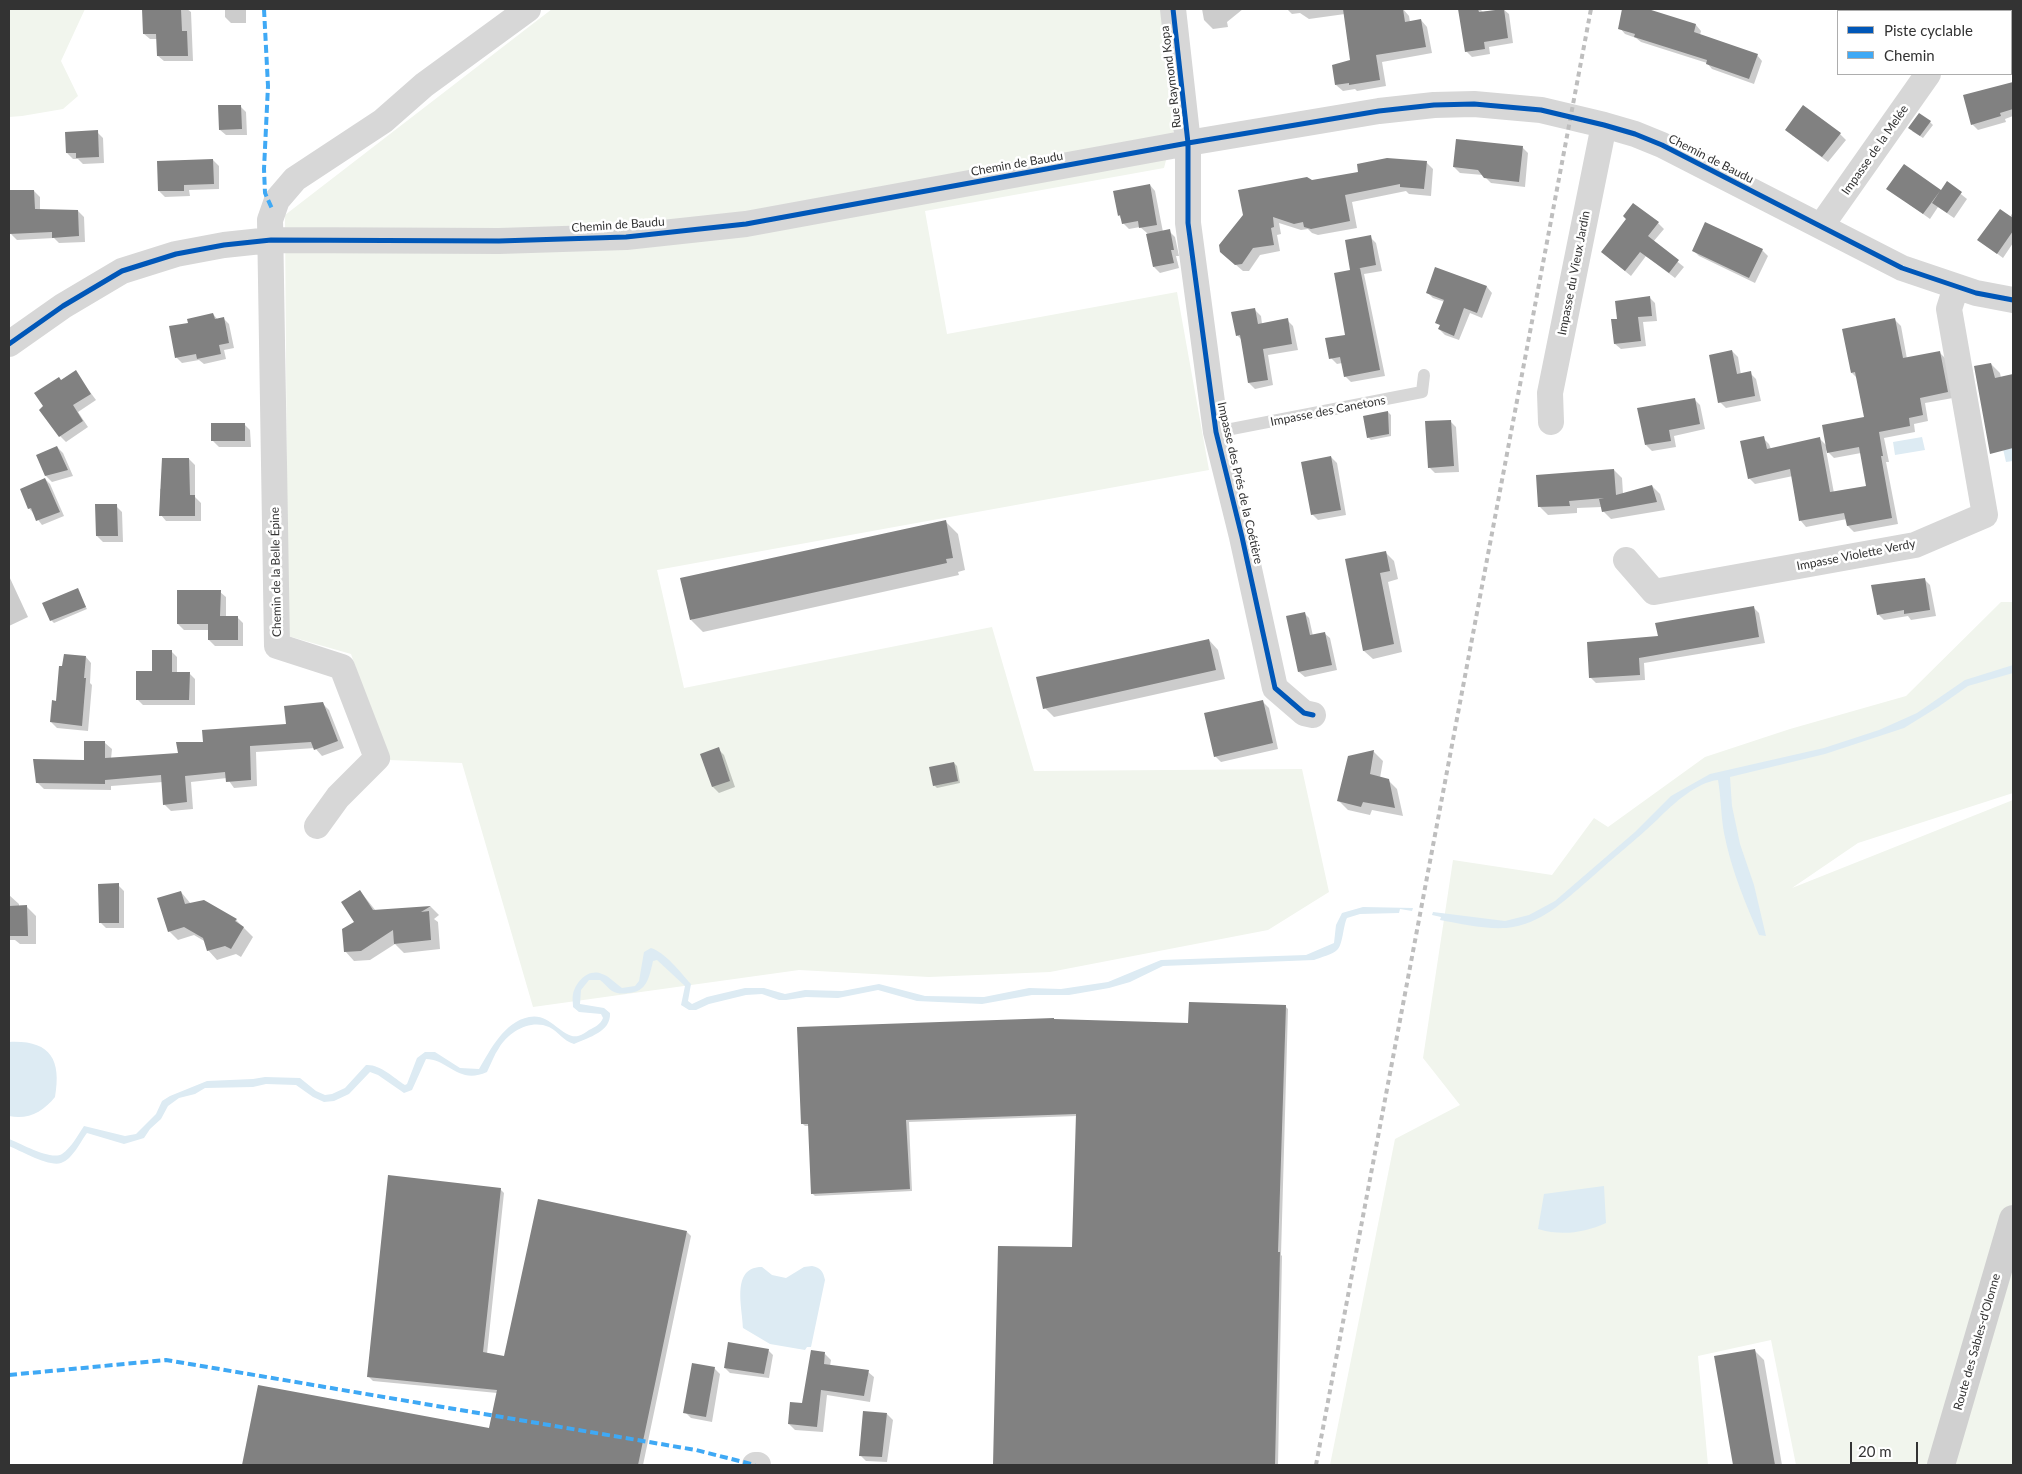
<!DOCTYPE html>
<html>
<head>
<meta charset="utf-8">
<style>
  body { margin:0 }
  #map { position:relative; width:2022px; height:1474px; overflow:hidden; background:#fff; font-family:Lato,sans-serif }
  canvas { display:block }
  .frame { position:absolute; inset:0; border:10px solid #333; pointer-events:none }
  .legend { position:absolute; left:1837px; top:10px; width:175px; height:65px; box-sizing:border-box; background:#fff; border:1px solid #adadad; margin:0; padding:6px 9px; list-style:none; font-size:15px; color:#333 }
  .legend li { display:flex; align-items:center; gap:10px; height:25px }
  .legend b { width:25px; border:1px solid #adadad }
  .scale { position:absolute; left:1850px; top:1442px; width:68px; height:22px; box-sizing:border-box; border:2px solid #333; border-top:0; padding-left:6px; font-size:15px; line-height:18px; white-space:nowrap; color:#333; -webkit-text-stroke:4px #fff; paint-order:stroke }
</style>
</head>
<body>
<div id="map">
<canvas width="2022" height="1474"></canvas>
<div class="frame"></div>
<ul class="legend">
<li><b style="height:6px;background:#0057b8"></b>Piste cyclable</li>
<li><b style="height:6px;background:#3fa9f5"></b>Chemin</li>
</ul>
<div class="scale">20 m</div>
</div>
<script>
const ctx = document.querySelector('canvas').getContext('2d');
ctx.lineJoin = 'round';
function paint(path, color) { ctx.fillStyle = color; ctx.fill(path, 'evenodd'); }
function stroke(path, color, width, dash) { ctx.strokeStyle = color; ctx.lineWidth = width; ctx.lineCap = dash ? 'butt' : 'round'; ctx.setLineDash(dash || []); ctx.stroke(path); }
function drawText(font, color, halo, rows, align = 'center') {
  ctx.font = font + ' Lato,sans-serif'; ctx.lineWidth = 5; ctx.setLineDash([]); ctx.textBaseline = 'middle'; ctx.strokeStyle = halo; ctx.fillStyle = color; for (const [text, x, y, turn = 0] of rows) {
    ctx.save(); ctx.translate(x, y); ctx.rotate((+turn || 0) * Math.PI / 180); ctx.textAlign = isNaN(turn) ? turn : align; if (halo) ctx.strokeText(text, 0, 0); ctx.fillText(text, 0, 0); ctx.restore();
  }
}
const green = new Path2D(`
  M9,9h76l-24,52 17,35 -15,13 -41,7 -13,1z
  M552,9h613l10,117 -11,42 -239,43 22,123 230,-42 32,178 -552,100 27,118 308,-61 42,144 268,-2 27,123 -61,38 -218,42 -121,5 -130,-7 -266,37 -71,-244 -73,-3 -38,-106 -63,-18 -3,-421z
  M2001,602h12v191l-155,50 -66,45 221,-88v665h-217l-25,-125 -73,16 10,109h-378l65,-326 65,-34 -37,-47 30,-198 99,15 42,-57 14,9 97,-70 85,-28 116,-33z`);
const water = new Path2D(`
  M1999,431l7,5 7,-2v27l-7,1z
  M1922,437l3,13 -30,5 -2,-13z
  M2013,665v8l-45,13 -30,21 -34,21 -79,26 -95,23 2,29 8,38 14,41 12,51 -7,-1c-14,-33 -28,-66 -35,-102 -3,-17 -3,-36 -6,-53 -21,2 -45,24 -60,39 -21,20 -44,38 -66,58 -25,21 -46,44 -79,50 -20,4 -52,-3 -73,-7l1,-3 -9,-2 1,-3 72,9 24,-6 26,-14 80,-69 36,-36 39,-22 114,-26 55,-18 38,-17 48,-33z
  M1363,907l50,1 -1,3 -12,-2 -1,4 -39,1 -13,4c-4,8 -4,27 -10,32 -5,5 -16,7 -23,10l-151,6 -33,16 -21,6 -40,7h-37l-50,9 -65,-3 -39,-11 -40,8 -32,-1 -20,3h-7l-17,-6 -16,1 -37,9 -13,6h-7l-8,-5 4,-19 -28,-26 -4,1c-4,17 -6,31 -25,32 -6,1 -10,1 -16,-2 -4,-3 -8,-8 -12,-11h-11l-8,10 -1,14 24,4 6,5c1,19 -21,24 -36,31 -11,-3 -15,-12 -25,-17 -18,-8 -40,4 -50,21 -5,7 -8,16 -12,24 -29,13 -39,-13 -61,-13l-14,31 -8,3 -26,-18 -8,-3 -21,22 -15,7 -10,1 -11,-5 -17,-12 -30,-1 -13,3 -48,1 -10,6 -16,4 -11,8 -7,13 -11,10 -6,9 -20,6 -37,-11c-7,9 -14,26 -26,30 -12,4 -40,-12 -52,-17v-7c11,4 42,22 53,15 9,-6 16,-19 22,-28l41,10 11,-2 20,-20 6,-13 8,-5 37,-15 46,-2 12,-2 35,1 16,13 9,4 7,-1 13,-6 21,-23c14,-1 28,13 39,20l2,-1 10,-26 8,-6h10l25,16 19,1c12,-20 25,-47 50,-52 21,-5 33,22 49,19 4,-1 8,-4 11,-6 6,-3 11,-5 14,-12l-2,-4 -22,-2 -6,-5c0,-4 -1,-9 0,-13 3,-12 15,-26 29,-20 7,2 13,9 20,14l13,-2 4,-5 5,-29 7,-4c15,5 29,24 40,36l-3,17 4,3 15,-7 38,-9h19l21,6 20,-4 37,1 37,-7 46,12 59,1 45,-9 32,1 47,-7 53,-22 145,-5 28,-12 2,-18 6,-12z
  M9,1042c40,-2 53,16 46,55 -12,15 -27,23 -46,19z
  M1604,1186l2,37c-22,10 -45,13 -68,6l6,-35z
  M812,1266c9,2 11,5 13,14l-14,67h-4l-2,3 -35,-6 -27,-16c0,-19 -13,-61 19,-61l10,8 14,3 18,-11z`);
const shadow = new Path2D(`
  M143,9h44l4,3 2,49h-29l-6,-5 -1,-17h-7l-6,-5z
  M225,9h21v14h-15l-6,-6z
  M1202,9h41l-16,13 1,5 -15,2 -9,-9z
  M1287,9h116l6,7 1,6 11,-2 6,7 5,26 -50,9 4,24 -29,5 -2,-2 -12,2 -7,-6 16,-24 -7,-47 -36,5 -9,-6 -8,1z
  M1459,9h21l3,3 20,-3 6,5 4,29 -24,4 1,7 -18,3 -6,-6z
  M1623,9h21l52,16 5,6 -1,4 57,20 5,6 -8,23 -42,-15 -5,-6 -66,-21 -5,-4 -11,-4 -5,-6z
  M1863,9h93l2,2h-92z
  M2013,83v33l-8,3 1,3 -28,8 -6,-6 -8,-28z
  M240,106l6,6 1,23h-21l-6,-5z
  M1930,122l3,3 -10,13 -11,-7z
  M97,132l6,6 1,25 -21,1 -5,-5h-5l-6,-6z
  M1840,134l6,6 -18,22 -36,-27z
  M1522,147l6,6 -3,34 -34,-4 -8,-8 -23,-2 -6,-6z
  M213,160l6,6v23l-30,1 1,6 -25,1 -6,-6z
  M1426,162l7,7 -2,27 -22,-2 -3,-3 -54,11 5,26 -39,7 -6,-2 -4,-4 -7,1 -22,-7 2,11 -4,1 3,16 -20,4 -11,16h-6l-22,-19 90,-70z
  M1905,166l36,26 6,-9 20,16 -13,19 -16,-11 -8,12 -42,-30z
  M1150,185l5,6 8,41 6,-1 6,6 4,19h-3l3,12 -19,5 -6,-6 -7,-34 -7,-6 -11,2 -6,-6 -4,-8z
  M34,191l6,6v13l38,1 6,6 1,25 -26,1 -5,-5 -37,2 -6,-6z
  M2013,212v31l-10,15 -24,-18 31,-23z
  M1658,223l6,6 -11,13 31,25 -9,11 -29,-22 -15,20 -22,-18z
  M1370,237l6,6 6,28 -18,3 21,102 -34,6 -6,-6 -3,-13 -5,1 -6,-6 16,-22 5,-65z
  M1693,250h69l6,6 -13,27 -56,-27z
  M1436,268l51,19 5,6 -10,25 -12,-5 -11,27 -14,-5 -6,-6 2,-3 -4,-4 8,-20 -12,-4 -6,-6z
  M1649,297l6,6 2,18 -14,1 3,24 -25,3 -6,-5 3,-24z
  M1255,310l6,6 1,8 25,-4 6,6 5,24 -30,5 5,30 -18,4 -6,-6 -7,-43 -5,-5z
  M213,314l5,6 6,-1 5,5 5,24 -10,2 2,9 -22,5 -5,-4 -17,3 -5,-5 -7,-31 19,-3z
  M1895,320l6,6 6,33 32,-7 6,6 8,40 -28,5 3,18 -14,3 1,8 -31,6 5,24h-3l12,62 -44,8 -6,-6 -1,-7 -41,8 -5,-6 -8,-45 -38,8 -6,-6 14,-40 6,6 2,5 49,-10 7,7 38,-28 -7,-39 -6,-6zM1826,450l8,8 27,-5 7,34 -34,6z
  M1732,351l6,6 3,18 9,-2 6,6 5,22 -35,7 -6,-6z
  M1991,364l9,9 1,5 12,-2v57l-18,4z
  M75,372l21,28 -18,12 10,15 -22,15 -6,-6 1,-55z
  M1694,399l6,6 5,24 -31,7 2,11 -24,4 -6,-6z
  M1388,412l3,3v21l-20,4 -3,-3z
  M1450,421l6,6 3,45 -24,1 -6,-6z
  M244,424l6,6 1,17h-32l-6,-6z
  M57,447l6,6 10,23 -21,6 -6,-6 -9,-20z
  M1331,457l6,6 9,52 -28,5 -6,-6z
  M189,459l6,6v32l6,6v18h-35l-5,-6 -1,-26 3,-1z
  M1614,470l8,8 1,16 29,-8 8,8 5,16 -54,9 -8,-8 -1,-4 -25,1v5l-29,2 -8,-8z
  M45,479l5,5 14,32 -22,9 -13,-17z
  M116,506l6,6 1,30h-20l-6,-6z
  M945,521l13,13 7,36 -7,2 1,3 -256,57 -12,-12z
  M1386,553l8,8 4,18 -10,3 14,70 -29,7 -9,-8 -18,-91z
  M9,576l19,41 -19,9z
  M1924,579l6,6 6,31 -25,4 -3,-4 -24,4 -6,-6z
  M77,590l10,19 -33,14 -3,-3z
  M220,592l6,5v20h11l6,6v23h-28l-6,-6v-10h-25l-6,-6z
  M1753,607l6,6 6,30 -121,20 1,17 -49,3 -6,-6 69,-40z
  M1304,613l5,5 4,18 11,-3 6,5 7,32 -32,7 -6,-5 -12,-55z
  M1209,640l9,10 7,29 -171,38 -9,-9z
  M171,651l6,6v16h12l6,6v26h-52l-6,-6 16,-27z
  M86,657l5,6 -1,20 2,2 -4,46 -31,-3 -6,-6 6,-20z
  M1263,702l6,6 9,41 -57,13 -6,-6z
  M323,704l6,6 15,38 -22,8 -7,-8 -59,4 1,34 -23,2 -7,-10 -36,4 2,27 -22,2 -7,-7 -1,-22 -52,4v4l-67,-1 -7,-7 48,-21 20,-18 7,6 -1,10 68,-5 25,-11 84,-18z
  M718,749l6,6 11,32 -16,6 -6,-6 -11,-33z
  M1374,752l9,9 -3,17 8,2 9,9 6,27 -31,-6 -2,5 -22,-5 -9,-9 10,-44z
  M954,763l3,3 3,17 -23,5 -3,-3z
  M118,885l6,6v37h-18l-6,-6z
  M360,891l16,20 55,-4 8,8 -5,4 4,3 2,27 -36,4 -9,-9 -25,16 -16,1 -9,-10 11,-28z
  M181,892l10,12 45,16 17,17 -12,20 -5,-3 -19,6 -9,-10 -2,-8 -12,-7 -16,5 -9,-9z
  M9,895l10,9v3h8l9,9v28h-16l-5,-4h-6z
  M1285,1006l3,3 -7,246 1,1 -4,209h-284l5,-218 75,2 3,-133 -168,6 3,69 -97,5 -3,-3 -3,-67h-4l-3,-3 387,-99z
  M500,1189l4,4 -17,161 18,3 182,-125 4,4 -48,229h-399l15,-79 230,44 8,-37 -124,-12 -5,-5z
  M768,1350l5,5 -4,23 -39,-5 -5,-5z
  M1755,1351l9,9 18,105h-48l-18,-108z
  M825,1354l6,6 -1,6 38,6 6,5 -4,25 -43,-7 -4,37 -28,-2 -6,-6 15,-19z
  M714,1368l6,6 -8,48 -21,-4 -6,-6z
  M887,1414l6,6 -6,42 -21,-1 -6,-6z`);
const building = new Path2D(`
  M142,9h39l1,22h5l1,25h-31l-1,-22h-13z
  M1343,9h60l2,13 16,-3 5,28 -50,8 4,25 -31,5v-2l-14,2 -3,-20 18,-5z
  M1458,9h20l1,3 25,-3 4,29 -24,4 1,7 -20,3z
  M1622,9h26l48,15 -2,8 64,22 -9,25 -43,-15 1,-4 -73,-23 1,-3 -17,-5z
  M2013,82v27l-13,4 1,3 -30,9 -8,-30z
  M218,105h23l1,24 -23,1z
  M1803,105l38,28 -19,24 -37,-27z
  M1919,113l12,8 -11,15 -12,-8z
  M98,130l1,27 -23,1v-5h-10l-1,-21z
  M1456,139l67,7 -4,36 -35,-4 -6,-8 -25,-3z
  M1387,158l40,3 -3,28 -24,-2v-3l-55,11 5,26 -39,8 -7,-2 -1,-5 -9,2 -21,-7 1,10 -3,1 3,17 -21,3 -11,16 -7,1 -15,-13 -1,-7 24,-30 -5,-25 69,-13 5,3 46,-8 -1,-8z
  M213,159l1,25 -30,1v6h-26l-1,-30z
  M1904,164l37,26 6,-9 15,11 -15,21 -15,-10 8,-12 -17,23 -37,-25z
  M1150,184l7,41 -18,3 -1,-7 -16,3 -2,-9 -2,1 -5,-25z
  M10,190h24l1,19 43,1 1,26 -27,2v-6l-43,2z
  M1633,203l26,19 -11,14 31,24 -10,13 -29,-21 -15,19 -24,-19 25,-33 -3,-3z
  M2000,209l13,9v13l-16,23 -20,-14z
  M1705,222l58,27 -14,29 -57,-27z
  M1170,229l4,21h-3l3,13 -21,4 -7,-33z
  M1371,235l5,30 -21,4 5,-1 20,102 -36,7 -4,-20 -11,2 -4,-21 20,-3 -11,-62 16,-3 -5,-30z
  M1435,267l52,19 -10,27 -13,-5 -10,28 -16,-7 2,-4 -5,-2 9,-23 -18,-7z
  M1650,296l2,20 -14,1 3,24 -27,3 -3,-25h6l-2,-18z
  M1255,308l3,16 30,-6 4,26 -29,5 5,31 -20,3 -8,-48 -4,1 -5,-24z
  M213,313l2,6 9,-2 5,26 -10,2 2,9 -24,5 -1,-5 -21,4 -6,-32 19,-3 -1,-4z
  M1895,318l8,40 37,-7 8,41 -28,6 3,17 -14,3 1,8 -31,6 4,24h-2l11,62 -45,8 -3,-13 -45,8 -9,-52 -42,10 -8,-38 24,-5 3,13 53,-12 10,55 36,-6 -7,-39 -32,6 -5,-28 42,-8 -9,-45 -4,1 -9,-44z
  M1732,350l5,24 14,-3 4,25 -37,7 -9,-48z
  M1991,363l4,15 18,-4v74l-23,6 -16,-88z
  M76,370l15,24 -18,11 10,16 -24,16 -20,-27 4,-4 -9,-13 25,-16 2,3z
  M1695,398l5,26 -31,6 2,11 -26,4 -8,-37z
  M1388,411l1,23 -22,4 -4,-22z
  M1451,420l3,46 -26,2 -3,-47z
  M211,423h34v18h-34z
  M57,446l11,24 -23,6 -9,-21z
  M1331,456l10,54 -30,5 -10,-53z
  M162,458h27l1,37h5v21h-36z
  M1614,469l2,26 36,-10 5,17 -55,10 -3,-13 5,-1 -35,3 1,5 -32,1 -2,-32z
  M45,478l15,34 -24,9 -5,-13 -3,1 -8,-20z
  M95,504h22l1,32h-22z
  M946,520l7,38 -7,1 1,4 -257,57 -10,-42z
  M1386,551l4,20 -10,2 14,71 -31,7 -18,-92z
  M1925,578l5,32 -26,4v-4l-27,5 -6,-30z
  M78,588l8,19 -36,14 -8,-18z
  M177,590h44l-1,26h18v24h-30v-16h-31z
  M1754,606l5,31 -120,21 1,17 -51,3 -2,-36 71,-6 -3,-13z
  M1305,612l5,23 15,-3 7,33 -34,7 -12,-56z
  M1209,639l7,31 -173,39 -7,-32z
  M152,650h20v22h18l-1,28h-53v-29h16z
  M64,654l22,2 -2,22h2l-4,48 -32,-4 2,-22 4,1 3,-35h3z
  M1263,700l10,43 -59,14 -10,-44z
  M323,702l15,39 -24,9 -3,-8 -61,4 1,34 -25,2 -1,-10 -40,4 2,26 -24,3 -2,-30 -56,5v4l-69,-1 -3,-24 51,1v-19h21v17l73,-5 -2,-11h27l-1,-12 84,-6 -2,-18z
  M719,747l11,34 -18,6 -12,-33z
  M1374,750l-4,24 19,5 6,29 -32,-6 -2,5 -24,-6 11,-45z
  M954,762l4,19 -25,5 -4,-19z
  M119,883v40h-20l-1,-39z
  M360,890l13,20 58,-4 -10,6 8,-1 2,29 -37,4 -1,-14 -32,21 -17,1 -2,-23 12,-7 -13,-20z
  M181,891l4,13 19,-4 33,19 -2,2 9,6 -13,22 -6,-3 -18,5 -4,-13 -19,-11 -16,5 -11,-34z
  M27,905l1,31h-18l-1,-30z
  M1189,1002l97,3 -8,247h2l-5,213h-282l5,-219 74,1 4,-133 -170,6 4,69 -99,5 -3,-70h-7l-4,-97 257,-9v1l134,4z
  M388,1175l113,13 -18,164 21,4 34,-157 149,32 -49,234h-396l16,-80 231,43 8,-38 -130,-13z
  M728,1342l41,7 -5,25 -40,-6z
  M1755,1349l20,116h-42l-19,-109z
  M811,1350l14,2 -1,12 45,6 -5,26 -43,-6 -4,37 -29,-3 2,-22 12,1z
  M692,1363l23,4 -9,50 -23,-4z
  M863,1411l24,2 -5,44 -23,-1z`);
const service = new Path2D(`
  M1216,432l206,-40 2,-17`);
const minor = new Path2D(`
  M1173,9l15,134v80l28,209 26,105 33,151 29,25 9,2
  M1972,11l2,-2
  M1821,226l107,-152
  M9,344l54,-38 59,-35 54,-17 48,-9 47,-5 228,1 127,-4 120,-13 442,-81 191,-32 55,-6 40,-1 67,6 63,15 31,9 27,11 240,123 74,25 37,7
  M1551,422l-1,-29 54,-268
  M1626,560l28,32 261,-47 70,-30 -36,-206 7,-22
  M317,826l21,-29 39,-39 -35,-91 -65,-21 -7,-426 7,-20 18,-21 88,-58 41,-36 104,-76
  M755,1465h3`);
const secondary = new Path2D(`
  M1941,1465l72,-246`);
const rail = new Path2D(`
  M1316,1465l275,-1456`);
const quiet = new Path2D(`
  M264,9l4,77 -4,83 1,24 8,18
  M9,1375l157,-15 530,90 59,15`);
const cycleway = new Path2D(`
  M1173,9l15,134v80l28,209 26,105 33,151 29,25 9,2
  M9,344l54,-38 59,-35 54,-17 48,-9 47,-5 228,1 127,-4 120,-13 442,-81 191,-32 55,-6 40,-1 67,6 63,15 31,9 27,11 240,123 74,25 37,7`);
const streetNames = [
  ["Rue Raymond Kopa",1171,77,-97],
  ["Impasse de la Melée",1875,150,-55],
  ["Chemin de Baudu",1711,159,27],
  ["Chemin de Baudu",1017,164,-10],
  ["Chemin de Baudu",618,225,-4],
  ["Impasse du Vieux Jardin",1574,273,-79],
  ["Impasse des Canetons",1328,411,-11],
  ["Impasse des Prés de la Coétière",1240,483,77],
  ["Impasse Violette Verdy",1856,555,-11],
  ["Chemin de la Belle Épine",276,572,-91],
  ["Route des Sables-d'Olonne",1977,1342,-74]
];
paint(green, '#f1f5ed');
paint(water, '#ddebf3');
paint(shadow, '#0003');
paint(building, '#818181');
stroke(service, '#d7d7d7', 12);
stroke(minor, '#d7d7d7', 26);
stroke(secondary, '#d0d0d0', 28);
stroke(rail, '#bebebe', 4, [5, 4]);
stroke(quiet, '#3fa9f5', 4, [8, 4]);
stroke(cycleway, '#0057b8', 5);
drawText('12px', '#333', '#fff', streetNames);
</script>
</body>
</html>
